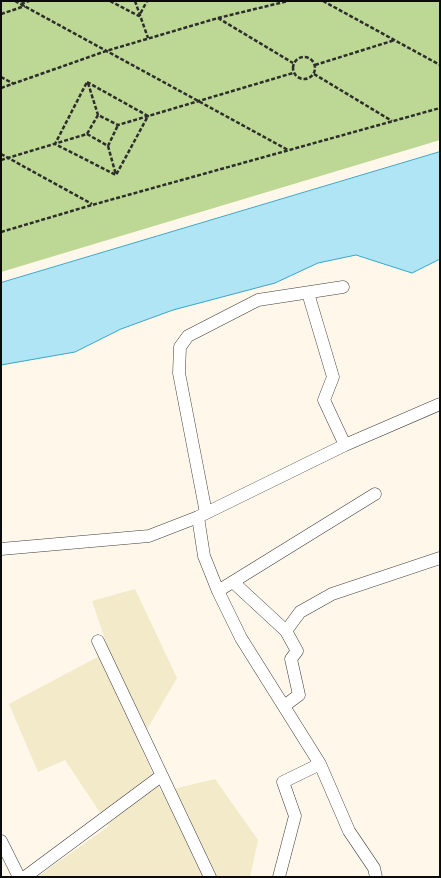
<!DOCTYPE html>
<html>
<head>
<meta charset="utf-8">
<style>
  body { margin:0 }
  #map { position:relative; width:441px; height:878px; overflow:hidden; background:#fff7e9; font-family:"Noto Serif",serif }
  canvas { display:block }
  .frame { position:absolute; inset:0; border:2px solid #0b0b0b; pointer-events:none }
</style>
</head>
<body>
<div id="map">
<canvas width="441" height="878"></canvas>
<div class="frame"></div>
</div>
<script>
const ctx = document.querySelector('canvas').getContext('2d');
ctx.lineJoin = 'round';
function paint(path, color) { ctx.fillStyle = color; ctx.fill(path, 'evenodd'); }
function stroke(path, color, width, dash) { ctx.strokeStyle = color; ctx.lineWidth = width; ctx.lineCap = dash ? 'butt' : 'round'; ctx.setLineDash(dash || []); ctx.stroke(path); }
const farmland = new Path2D(`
  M135,589l42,89 -38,65 22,49 54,-13 43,61 -8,37h-213l72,-51 -44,-66 -27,12 -29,-68 100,-53 -17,-50z`);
const forest = new Path2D(`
  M1,1h439v139l-439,132z`);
const water = new Path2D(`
  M440,152v107l-28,14 -56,-18 -38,8 -43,20 -102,27 -52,19 -46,23 -74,13v-82z`);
const path = new Path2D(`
  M15,1l273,149
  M110,1l29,15 8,-15
  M135,1l13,37
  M323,1l117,64
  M21,4l8,-3
  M1,14l24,-8
  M218,18l75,45
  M293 68a11 11 0 1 1 22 0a11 11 0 1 1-22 0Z
  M315,65l80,-25
  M314,74l78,47
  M1,77l13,7
  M87,82l61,34 -32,59 -61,-31z
  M88,83l10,32
  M1,88l105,-37 112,-33 70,-17
  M87,134l21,12 10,-21
  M108,146l8,29
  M1,154l91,50
  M1,160l86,-26 11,-19 20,10 175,-52
  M1,232l91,-27 348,-97`);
const street = new Path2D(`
  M308,293l25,84 -9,23 21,45
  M206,513l-27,-140 1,-26 8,-11 70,-36 85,-13
  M198,517l6,39 14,35 23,47 79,126 -37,18 12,34 -16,61
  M1,549l148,-13 49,-19 147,-72 95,-41
  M233,582l53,49 11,20 -6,8 8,36 -15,11
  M218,591l157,-97
  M286,631l14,-19 32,-18 108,-36
  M98,641l112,236
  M320,764l29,67 25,37 2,9
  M1,841l18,36
  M25,877l136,-101`);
paint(farmland, '#f3eaca');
paint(forest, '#bcd894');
paint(water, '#afe5f4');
stroke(water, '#38a5ca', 1);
stroke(street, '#3e3e3e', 13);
stroke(path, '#2d2d2d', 2.5, [4, 2]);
stroke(street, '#fff', 12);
</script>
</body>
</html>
